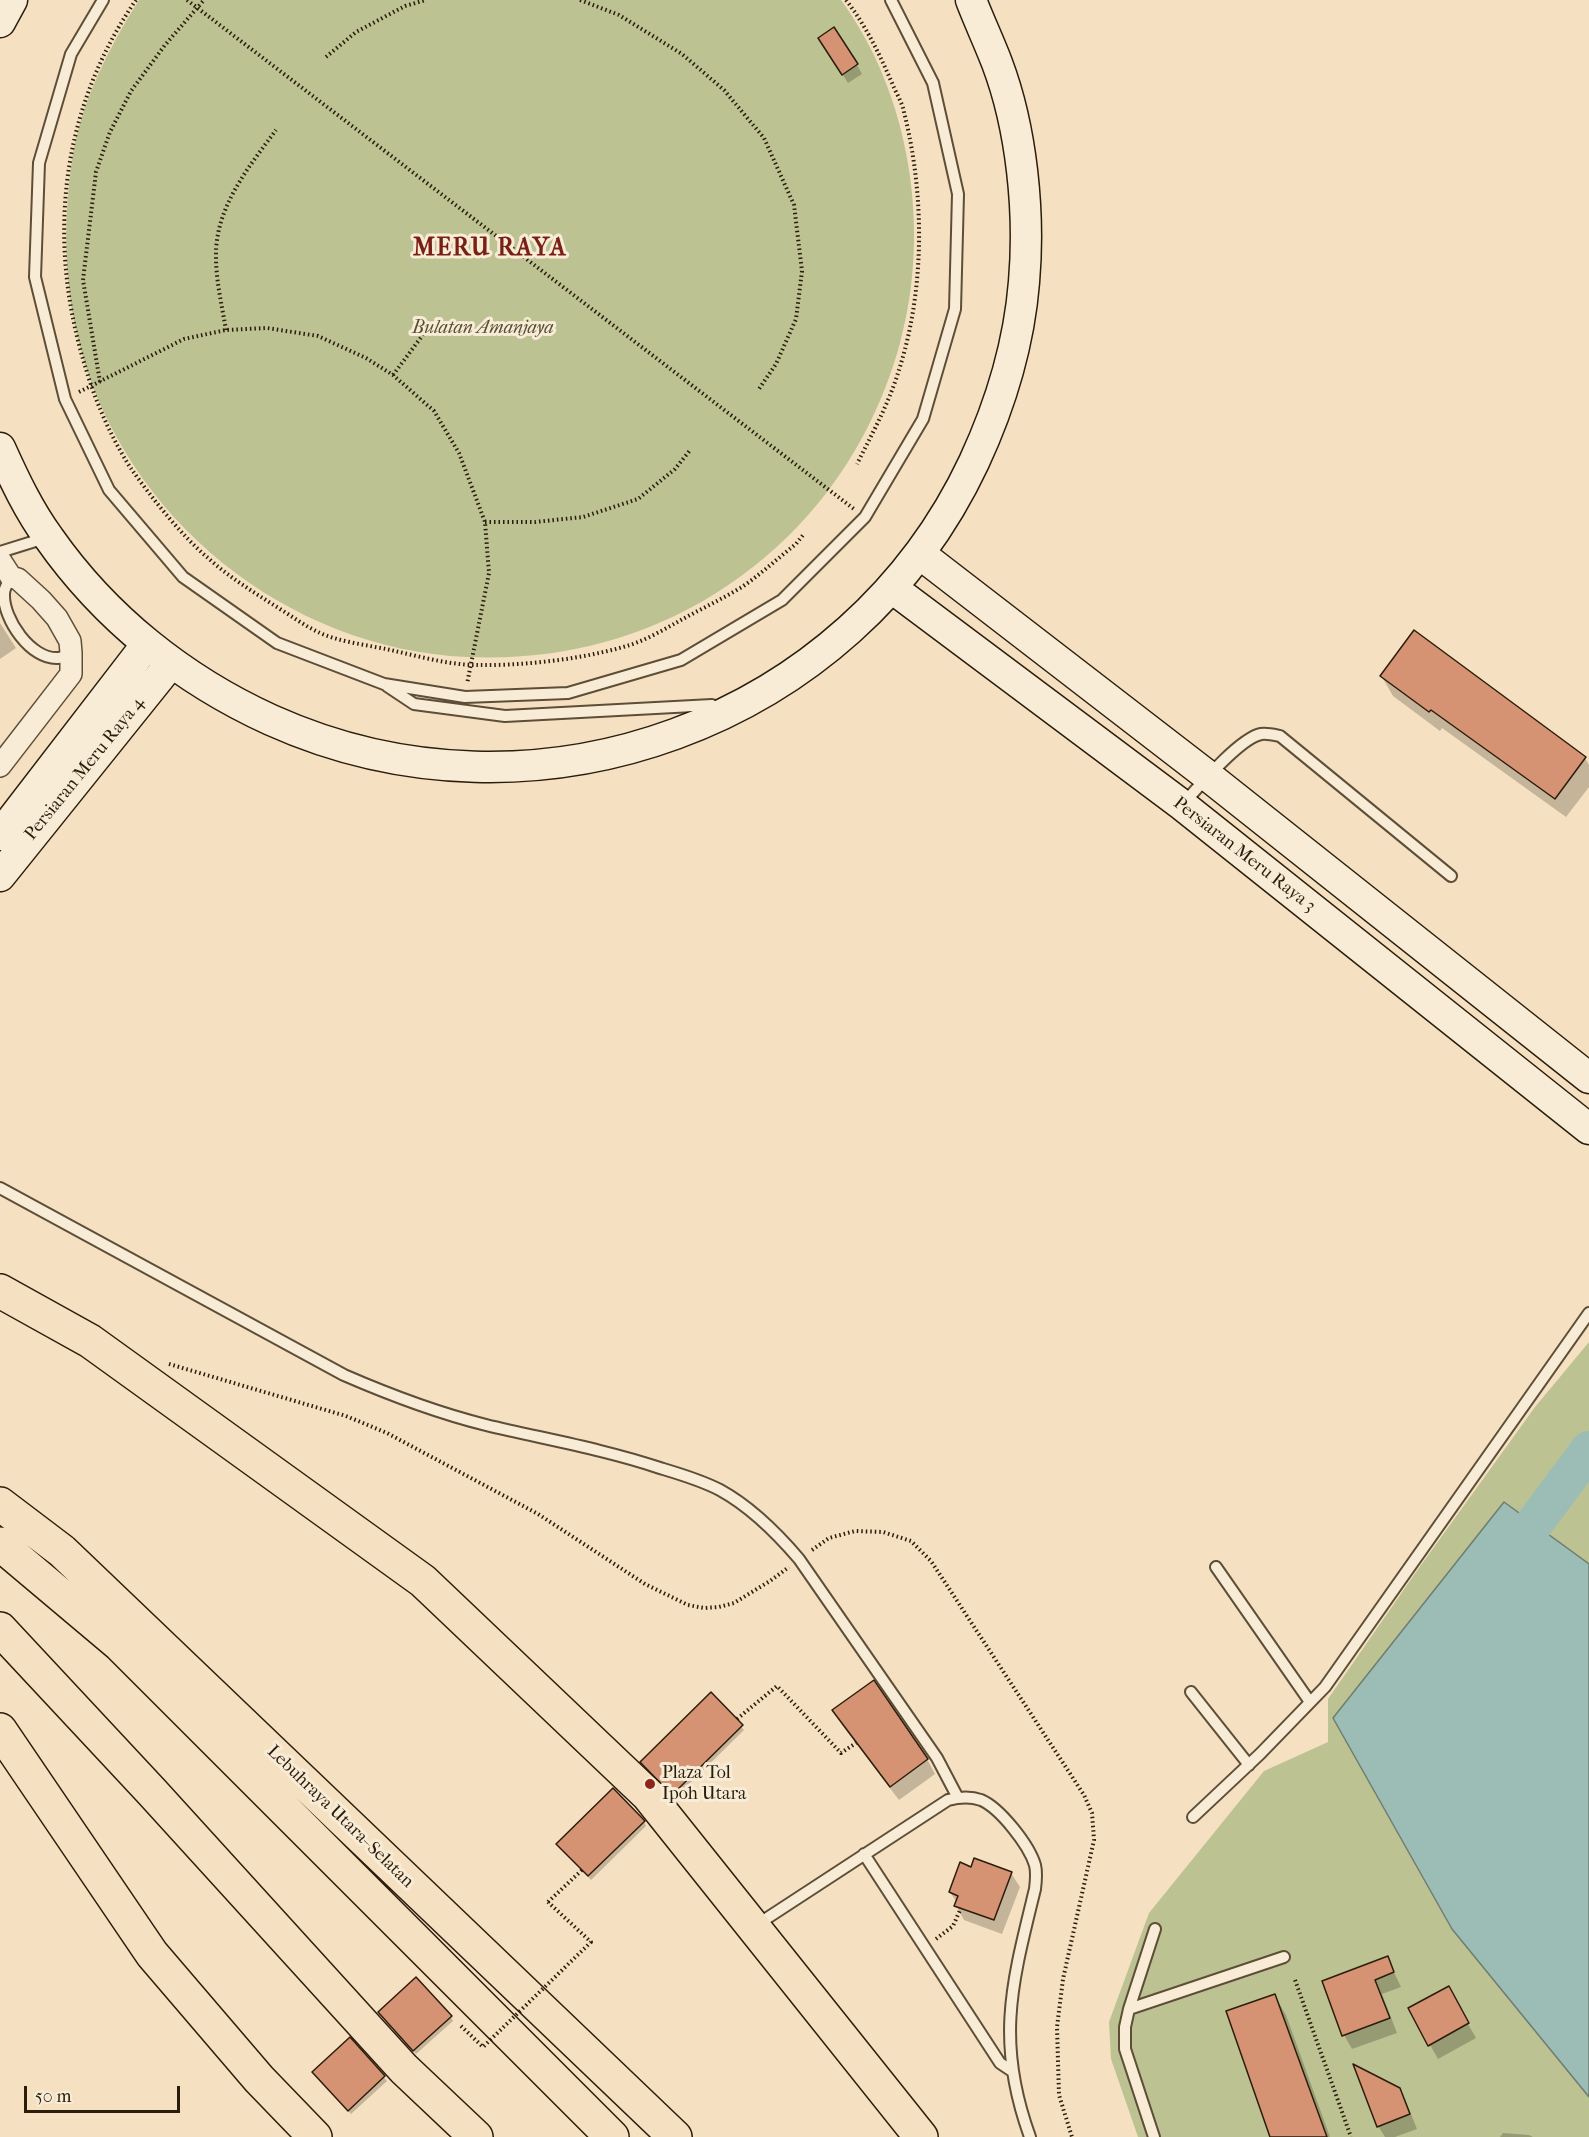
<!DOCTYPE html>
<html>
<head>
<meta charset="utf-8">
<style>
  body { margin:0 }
  #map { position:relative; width:1589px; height:2137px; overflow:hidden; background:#f5e1c1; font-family:"IM FELL French Canon",serif }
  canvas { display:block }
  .scale { position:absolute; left:24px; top:2086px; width:156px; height:27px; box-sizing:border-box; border:3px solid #2b1d0b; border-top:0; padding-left:8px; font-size:18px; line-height:21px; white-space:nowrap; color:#2b1d0b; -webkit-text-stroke:4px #f8ecd7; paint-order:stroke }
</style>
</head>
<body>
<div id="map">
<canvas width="1589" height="2137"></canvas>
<div class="scale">50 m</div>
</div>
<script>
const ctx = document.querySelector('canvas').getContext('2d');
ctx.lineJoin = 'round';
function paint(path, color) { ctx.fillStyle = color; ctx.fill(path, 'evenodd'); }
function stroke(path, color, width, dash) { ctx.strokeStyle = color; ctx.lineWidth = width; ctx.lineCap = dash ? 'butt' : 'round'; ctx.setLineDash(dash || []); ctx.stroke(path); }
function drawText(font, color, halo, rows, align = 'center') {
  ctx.font = font + ' "IM FELL French Canon",serif'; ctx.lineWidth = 6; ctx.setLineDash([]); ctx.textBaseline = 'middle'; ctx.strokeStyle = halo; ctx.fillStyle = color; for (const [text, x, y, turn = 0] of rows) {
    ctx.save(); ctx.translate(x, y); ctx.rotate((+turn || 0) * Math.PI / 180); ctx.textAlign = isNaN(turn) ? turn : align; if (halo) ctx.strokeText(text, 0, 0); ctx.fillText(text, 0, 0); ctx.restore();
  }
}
const green = new Path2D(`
  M139,0h702c70,96 90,230 59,343 -29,106 -93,194 -187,252 -75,46 -159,66 -246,62 -180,-8 -343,-139 -388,-314 -15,-59 -16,-122 -7,-183 9,-58 36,-111 67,-160z
  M1589,1342v795h-451l-27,-78 -2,-37 40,-109 115,-142 64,-29v-43l88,-127 119,-165z`);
const water = new Path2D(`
  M1504,1502l85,62v533l-137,-168 -119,-211z`);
const shadow = new Path2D(`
  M825,47l32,18 5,9 -14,9z
  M0,623l16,25 -16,11z
  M1382,677l203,81 4,7v22l-23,30 -124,-89 -2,3 -47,-35z
  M711,1695l33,35 -69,68 -30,-32z
  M834,1711l93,48 8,15 -36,26 -57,-75z
  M644,1822l2,4 -55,54 -33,-36z
  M972,1869l39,4 9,14 -18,47 -38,-14 -8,-15 1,-2 -7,-11z
  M1387,1958l14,29 -19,7 15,39 -45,16 -8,-14z
  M1275,1996l11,19 44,122h-58z
  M1456,2003l20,35 -38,21 -28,-50z
  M379,2012l72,5 2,4 -37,33z
  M350,2039l37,42 -36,33 -35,-38z
  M1399,2089l8,15 10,25 -22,8h-10l-7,-11z
  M1503,2133l26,2 4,2h-33z`);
const river = new Path2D(`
  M1534,1524l55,-74`);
const building = new Path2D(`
  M834,27l24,37 -16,11 -24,-37z
  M1414,630l172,127 -31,42 -124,-89 -2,2 -49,-36z
  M874,1680l54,79 -38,28 -58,-77z
  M711,1692l32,33 -71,70 -32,-33z
  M613,1788l32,33 -57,55 -32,-32z
  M974,1858l38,14 -18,48 -40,-14 4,-10 -9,-4 11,-30 11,5z
  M1388,1956l6,16 -19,8 15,38 -48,18 -20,-55z
  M416,1977l36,39 -39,35 -35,-39z
  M1449,1986l20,37 -41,23 -20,-38z
  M1275,1994l52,143h-57l-44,-126z
  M350,2037l35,39 -37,35 -36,-39z
  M1353,2064l47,24 10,26 -33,13z`);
const path = new Path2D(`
  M136,0c-76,110 -90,242 -50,369 10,34 25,68 44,98 21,30 50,67 78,91 22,20 47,35 72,51 13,8 25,17 38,23 18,9 48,13 68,17 28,6 58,15 87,16 48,1 104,-5 150,-18 20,-5 40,-17 58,-27 20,-11 41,-21 61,-33 19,-13 36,-29 54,-43l7,-9
  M187,0l667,509
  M580,0l39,15 63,39 42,36 40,48 30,67 8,66 -6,48 -20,45 -17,25
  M846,0c20,26 33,53 46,83 4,10 10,19 12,29 21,84 21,179 -6,261 -10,32 -26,61 -41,91
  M326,57l30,-25 49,-26 21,-6
  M226,330c-4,-24 -10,-49 -10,-73 -1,-49 32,-89 60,-127
  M393,375l35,-47
  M100,382l-17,-102 13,-108 14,-40 21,-41 34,-46 39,-45
  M79,392l105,-53 42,-9 41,-2 51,8 48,22 27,17 41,36 25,42 26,69 4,51 -22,111
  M485,522h50l48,-5 55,-18 37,-30 16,-20
  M169,1364l177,52 41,17 151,81 107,70 43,21 16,3 15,-1 15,-4 36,-22 19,-14
  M812,1550l17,-12 26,-7 28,1 28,9 20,20 153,234 8,18 2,27 -31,139 -6,48 2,68 13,42
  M737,1719l40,-33 64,67 15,-10
  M548,1902l34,-32
  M936,1939l17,-13 8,-18
  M1295,1980l56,157`);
const lane = new Path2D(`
  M103,0l-32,54 -32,109 -4,114 30,122 44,91 74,87 94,66 107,41 81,13 103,-4 113,-33 101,-60 83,-83 58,-98 32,-110 3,-115 -25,-111 -42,-83
  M0,552l45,-14
  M11,577c-3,5 -7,11 -7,17 -1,25 27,66 54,64 4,0 9,-3 13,-5
  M387,686l27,18 91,12 207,-11
  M1184,803c15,-17 56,-65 77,-69 6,-1 14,1 19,2l171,140
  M0,1188l344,187c46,20 94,38 142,50 58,14 117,24 174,43 20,6 41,12 60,22 31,17 56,42 79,69l138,199 21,40
  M1216,1567l94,135
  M1191,1692l58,73
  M1193,1817l67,-63 65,-67 264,-374
  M864,1854l136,209 12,8
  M755,1926l193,-126c11,-3 22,-4 33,0 19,8 48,45 54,65 2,8 1,16 0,24 -23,94 -40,152 -5,248
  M1129,2009l26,-80
  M1154,2137l-29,-88v-22l4,-18 155,-52`);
const street = new Path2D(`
  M0,560l11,17 7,2 23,21 16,18 13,23 1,12v21l-71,92`);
const secondary = new Path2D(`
  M0,22l12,-22
  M0,448c14,31 29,63 49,90 56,80 134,142 222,182 264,119 580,4 703,-258 26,-56 45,-118 50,-180 6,-69 -2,-153 -27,-219 -8,-21 -18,-42 -26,-63
  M920,554l288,222 381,302
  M892,588l290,217 407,324
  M0,835l147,-191
  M0,876l171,-213`);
const primary = new Path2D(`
  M0,1291l90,50 333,240 225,214 273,342
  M0,1629l152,163 252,277 72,68
  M0,1730l152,224 107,125 56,58`);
const highway = new Path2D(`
  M0,1504l62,47 613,586
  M0,1544l120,101 492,492`);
const pathBridge = new Path2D(`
  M461,2026l22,21 108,-105 -43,-40`);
const markers = [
  [650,1784,6,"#8f2418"]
];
const parkNames = [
  ["Bulatan Amanjaya",483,329]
];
const streetNames = [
  ["Persiaran Meru Raya 4",85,769,-51],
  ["Persiaran Meru Raya 3",1244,855,38],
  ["Lebuhraya Utara–Selatan",340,1817,44]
];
const poiNames = [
  ["Plaza Tol",662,1774],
  ["Ipoh Utara",662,1795]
];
const districtNames = [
  ["MERU RAYA",490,249]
];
paint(green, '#bdc292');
paint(water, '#9cbdb5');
stroke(water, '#6f7d71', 1.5);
paint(shadow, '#0003');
stroke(river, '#9cbdb5', 38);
paint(building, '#d69373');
stroke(building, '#2b1d0b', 1.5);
stroke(lane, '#5e4e38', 14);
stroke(street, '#5e4e38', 24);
stroke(secondary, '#2b1d0b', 33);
stroke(primary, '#2b1d0b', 36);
stroke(highway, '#2b1d0b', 36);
stroke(path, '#2b1d0b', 4, [1.5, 3]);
stroke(lane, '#f8ecd7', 10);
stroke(street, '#f8ecd7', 21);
stroke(secondary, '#f8ecd7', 30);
stroke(primary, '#f5e1c1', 33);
stroke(highway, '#f5e1c1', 33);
stroke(pathBridge, '#2b1d0b', 4, [1.5, 3]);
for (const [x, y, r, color] of markers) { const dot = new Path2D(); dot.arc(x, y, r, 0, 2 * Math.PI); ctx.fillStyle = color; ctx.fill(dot); stroke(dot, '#f8ecd7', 2); }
drawText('italic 18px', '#574f34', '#f8ecd7', parkNames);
drawText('18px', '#2b1d0b', '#f8ecd7', streetNames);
drawText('18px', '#2b1d0b', '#f8ecd7', poiNames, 'left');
ctx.letterSpacing = '1.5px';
drawText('bold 24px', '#7a1f14', '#f8ecd7', districtNames);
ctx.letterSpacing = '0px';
</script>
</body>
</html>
